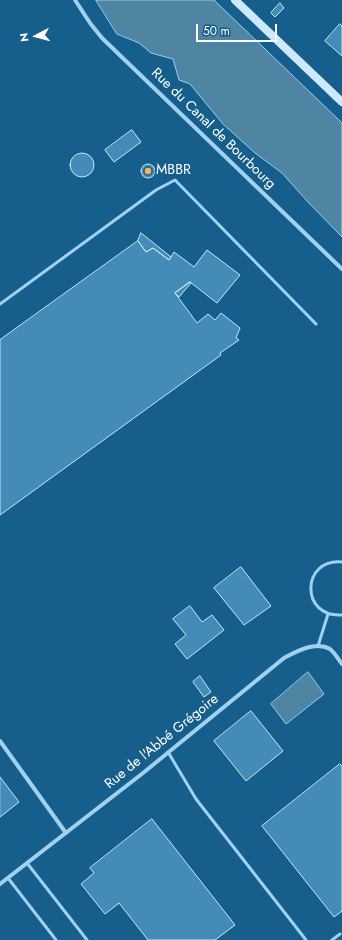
<!DOCTYPE html>
<html>
<head>
<meta charset="utf-8">
<style>
  body { margin:0 }
  #map { position:relative; width:342px; height:940px; overflow:hidden; background:#165f8c; font-family:Jost,sans-serif }
  canvas { display:block }
  .north { position:absolute; left:16px; top:16px; width:40px; height:40px; -webkit-text-stroke:3px #165f8c; paint-order:stroke; rotate:264deg; font-size:11px; font-weight:700; line-height:16px; text-align:center; color:#fff }
  .north::after { content:''; display:block; margin:auto; width:14px; height:18px; background:#fff; clip-path:polygon(50% 0,100% 100%,50% 72%,0 100%) }
  .scale { position:absolute; left:196px; top:24px; width:81px; height:18px; box-sizing:border-box; border:2px solid #fff; border-top:0; padding-left:5px; font-size:12px; line-height:14px; white-space:nowrap; color:#fff; -webkit-text-stroke:3px #165f8c; paint-order:stroke }
</style>
</head>
<body>
<div id="map">
<canvas width="342" height="940"></canvas>
<div class="north">N</div>
<div class="scale">50 m</div>
</div>
<script>
const ctx = document.querySelector('canvas').getContext('2d');
ctx.lineJoin = 'round';
function paint(path, color) { ctx.fillStyle = color; ctx.fill(path, 'evenodd'); }
function stroke(path, color, width, dash) { ctx.strokeStyle = color; ctx.lineWidth = width; ctx.lineCap = dash ? 'butt' : 'round'; ctx.setLineDash(dash || []); ctx.stroke(path); }
function drawText(font, color, halo, rows, align = 'center') {
  ctx.font = font + ' Jost,sans-serif'; ctx.lineWidth = 4; ctx.setLineDash([]); ctx.textBaseline = 'middle'; ctx.strokeStyle = halo; ctx.fillStyle = color; for (const [text, x, y, turn = 0] of rows) {
    ctx.save(); ctx.translate(x, y); ctx.rotate((+turn || 0) * Math.PI / 180); ctx.textAlign = isNaN(turn) ? turn : align; if (halo) ctx.strokeText(text, 0, 0); ctx.fillText(text, 0, 0); ctx.restore();
  }
}
const water = new Path2D(`
  M96,0h118l128,123v114l-34,-35 -26,-29 -27,-20 -32,-29 -33,-40 -11,-4 -6,-21 -22,-6 -12,-10 -22,-9z
  M308,672l16,22 -38,30 -15,-20z`);
const building = new Path2D(`
  M280,3l4,5 -9,9 -4,-4z
  M340,24l2,2v30l-17,-15z
  M132,130l9,12 -27,20 -9,-12z
  M70 165a12 12 0 1 1 24 0a12 12 0 1 1-24 0Z
  M141 171a7 7 0 1 1 14 0a7 7 0 1 1-14 0Z
  M141,233l30,24 -2,3 -16,-12 -7,4 -8,-11z
  M138,241l8,11 7,-4 16,12 5,-8 20,15 13,-17 33,25 -23,28 -27,-21 -15,11 22,30 11,-9 7,6 6,-7 19,15 -4,10 3,2 -19,13 1,2 -221,160v-175z
  M190,282l1,1 -12,14 -4,-4z
  M241,567l30,39 -27,19 -30,-37z
  M190,606l12,16 10,-7 12,15 -37,29 -12,-15 11,-9 -13,-16z
  M200,676l11,16 -7,5 -11,-15z
  M251,711l32,40 -37,30 -32,-40z
  M340,764l2,2v145l-8,6 -72,-91z
  M0,777l19,25 -19,15z
  M152,819l83,106 -20,15h-67l-29,-37 -14,11 -24,-30 13,-11 -4,-5z`);
const lane = new Path2D(`
  M0,304l156,-114 19,-10 141,144
  M342,562c-41,-4 -42,56 0,53
  M318,646l10,-32
  M168,752l28,47 110,141
  M27,863l60,77
  M8,878l48,62
  M332,940l8,-6`);
const street = new Path2D(`
  M75,0l15,23 12,15 240,231
  M0,741l66,92
  M0,884l143,-111 141,-115c13,-7 31,-17 46,-9 4,3 9,11 12,15`);
const secondary = new Path2D(`
  M235,0l107,102`);
const markers = [
  [148,171,4,"#ffb25e"]
];
const streetNames = [
  ["Rue du Canal de Bourbourg",213,129,44],
  ["Rue de l'Abbé Grégoire",162,742,-39]
];
const poiNames = [
  ["MBBR",156,171]
];
paint(water, '#4f84a3');
stroke(water, '#92d0f2', 1);
paint(building, '#438cb7');
stroke(building, '#c6e8fb', 1);
stroke(lane, '#a0d2ef', 3);
stroke(street, '#a0d2ef', 4);
stroke(secondary, '#cde9fb', 8);
for (const [x, y, r, color] of markers) { const dot = new Path2D(); dot.arc(x, y, r, 0, 2 * Math.PI); ctx.fillStyle = color; ctx.fill(dot); stroke(dot, '#165f8c', 1.5); }
drawText('14px', '#fff', '#165f8c', streetNames);
drawText('14px', '#fff', '#165f8c', poiNames, 'left');
</script>
</body>
</html>
